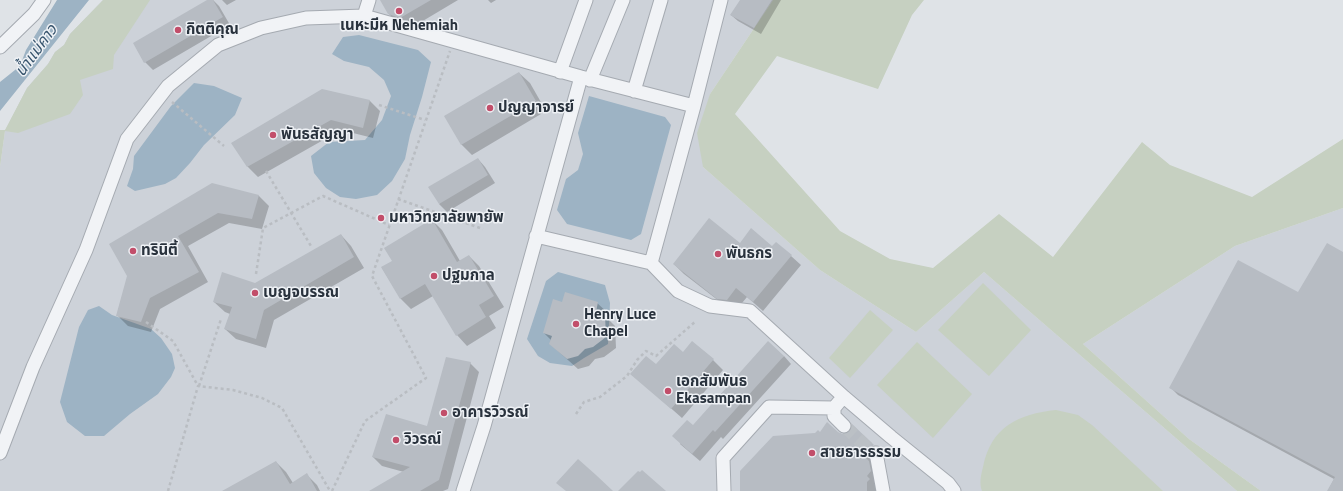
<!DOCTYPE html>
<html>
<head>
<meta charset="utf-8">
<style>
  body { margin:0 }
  canvas { display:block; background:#dfe3e7 }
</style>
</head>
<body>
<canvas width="1343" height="491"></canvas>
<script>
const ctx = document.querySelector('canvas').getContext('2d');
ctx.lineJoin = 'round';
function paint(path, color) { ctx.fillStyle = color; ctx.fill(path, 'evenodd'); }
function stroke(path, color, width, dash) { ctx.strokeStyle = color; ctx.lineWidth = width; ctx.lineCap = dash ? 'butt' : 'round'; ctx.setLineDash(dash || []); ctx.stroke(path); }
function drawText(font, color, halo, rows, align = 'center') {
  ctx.font = font + ' "Titillium Web","Noto Sans Thai",sans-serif'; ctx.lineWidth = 3; ctx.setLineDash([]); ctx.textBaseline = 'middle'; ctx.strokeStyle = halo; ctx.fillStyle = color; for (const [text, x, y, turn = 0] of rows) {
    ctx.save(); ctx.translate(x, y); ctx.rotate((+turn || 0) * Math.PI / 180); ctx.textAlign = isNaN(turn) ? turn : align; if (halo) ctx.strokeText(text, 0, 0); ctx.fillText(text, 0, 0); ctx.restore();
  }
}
const built = new Path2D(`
  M103,0h670l-63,94 -7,73 117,103 96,62 68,-60 253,219h-1237v-324l5,-36 22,-43 21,-24 7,-12 9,-7 6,-11z
  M1343,208v283h-82l-72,-52 -106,-95 152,-98z`);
const green = new Path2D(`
  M103,0h47l-36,55 -1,14 -33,11 3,15 -13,19 -52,19 -13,-2 -5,36v-37h5l22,-42 21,-24 7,-12 9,-7 6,-11z
  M773,0h151l-12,15 -34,74 -101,-33 -42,58 105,117 50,28 43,9 66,-54 54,43 89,-115 28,23 82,32 91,-58v69l-108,38 -152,98 106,95 72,52h-24l-253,-219 -68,60 -96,-62 -117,-103 -6,-34 13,-39z
  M983,283l48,47 -42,46 -51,-46z
  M870,310l23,20 -43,48 -21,-20z
  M917,342l55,52 -39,44 -56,-53z
  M1056,410l22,5 14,10 71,66h-181c-3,-8 -1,-16 1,-24 8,-40 35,-53 73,-57z`);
const water = new Path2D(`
  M57,0h32l-89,111v-29l20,-16 6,-16z
  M359,35l59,15 13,12 -9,35 -12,38 -5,24 -13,22 -15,14 -21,4 -16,-2 -14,-9 -12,-15 -3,-17 18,-14 36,-2 17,-20 9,-24 -7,-16 -15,-13 -25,-6 -12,-7 11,-17z
  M194,83l20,3 28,12 -7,17 -31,30 -14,18 -14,15 -11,6 -30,7 -8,-5 6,-17 1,-13 37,-50z
  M589,96l76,21 6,8 -30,109 -10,6 -64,-16 -10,-14 9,-31 12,-9 5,-16 -5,-21z
  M558,272l47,13 5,18 -2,41 -24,14 -12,8 -22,-3 -12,-7 -11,-17 19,-58z
  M99,306l13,9 39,14 10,9 11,16 3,14 -4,9 -13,17 -28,20 -26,22h-19l-18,-14 -7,-20 19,-75 9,-17z`);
const shadow = new Path2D(`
  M209,0h4l6,6 11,19 -77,45 -8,-8z
  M222,0h14l-9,5z
  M381,0h77l-47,28 -11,-3 -11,-11z
  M488,0h8l-5,3z
  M741,0h40l-20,34 -23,-13 -7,-6z
  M519,73l11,10 16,28 -74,44 -11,-11z
  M323,90l47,11 10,10 -7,27 -32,-8 -83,47 -10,-10 -15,-24z
  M478,159l7,8 10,16 -48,29 -8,-8z
  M212,184l47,12 10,10 -7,23 -33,-6 -41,23 20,36 -48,27 -9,23 -23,-6 -11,-11 11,-39z
  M432,220l10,10 18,31 9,-5 10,10 25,41 -15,9 7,12 -29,18 -10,-11 -24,-39 -22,13 -10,-10 -19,-31 11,-7z
  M341,235l10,11 13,22 -90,52 -8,28 -30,-9 -11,-10 5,-15 -5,-2 -11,-10 41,-18z
  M772,248l19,8 10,9 -38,46 -16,-14 -10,12 -9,-1 -44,-34 -10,-10z
  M1343,253v238h-15l6,-12 -156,-84 -8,-8 129,-94z
  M563,303h34l11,10 -1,5 8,8 1,22 -12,9 -9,2 -6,7 -11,3 -28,-25 1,-4 -7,-7z
  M683,353l30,7 10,10 -41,48 -50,-44 24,-8z
  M784,356l7,8 -68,75 -2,-2 -21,24 -20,-17 13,-18z
  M470,363l9,9 -31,117 -5,2h-72l33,-19 -22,-6 -9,-9 55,-29z
  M852,425l31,31 -2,1 -2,34h-138l79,-58h18l8,2 7,-6z
  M276,462l10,10 7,11 14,-8 10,10 3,6h-96z`);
const building = new Path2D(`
  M207,0h6l10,17 -79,46 -11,-20z
  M380,0h51l-31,18 -12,-4z
  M740,0h32l-18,28 -24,-13z
  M519,72l17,29 -75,44 -17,-29z
  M322,89l48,11 -7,28 -32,-8 -84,47 -16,-24z
  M478,158l10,17 -49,29 -11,-17z
  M212,183l47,12 -7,24 -34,-6 -40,23 21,36 -49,26 -9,24 -25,-6 11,-40 -18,-32z
  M709,218l31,25 11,-15 21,18 4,-4 16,13 -39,47 -17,-14 -9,12 -10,-1 -44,-35z
  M432,219l25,43 12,-7 25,41 -15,9 7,12 -30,19 -31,-52 -25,15 -19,-32 11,-6 -8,-13z
  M341,234l13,23 -90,53 -8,29 -32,-10 8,-22 -19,-5 9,-30 33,11z
  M1327,243l16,9v239h-16l8,-14 -166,-89 69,-128 60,32z
  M565,292l33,10 -2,10 9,3 1,22 -13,10 -8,2 -7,7 -11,3 -18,-15 3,-8 -9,-3 10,-34 9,3z
  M692,341l22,18 -43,50 -41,-35 16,-18 10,8 18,-20 9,8z
  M768,341l16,15 -69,76 -2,-2 -21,24 -20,-18 15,-16 6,5z
  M446,357l25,5 -32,118 -19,11h-51l41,-24 -38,-10 14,-43 41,12z
  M827,422l11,10 4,2h4l4,-3 2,-3 -1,-5 23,22 -3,2 -7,9 5,5 2,10 -4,5 3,3 -3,3v9h-127v-20l33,-35 42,-3 3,-3 2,2z
  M578,459l18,16 17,16h-47l-10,-8z
  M276,461l14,23 17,-11 10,18h-95z
  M642,470l24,21h-48l20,-20 2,1z`);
const minorTunnel = new Path2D(`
  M844,426l26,24`);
const path = new Path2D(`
  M172,102l52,44
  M379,105l46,15
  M266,171l45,75
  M398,199l85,30
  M256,274l7,-46 60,-32 66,29
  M146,322l27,19 25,45
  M199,386l22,-67
  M576,414l8,-12 16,-5 27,-21 10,-16 9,-9 10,5 40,-35
  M168,491l30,-105 35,4 29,8 20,10 48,83
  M332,491l33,-70 61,-43 -54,-102 78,-225`);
const minor = new Path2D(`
  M364,16l5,-16
  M0,47l34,-33 10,-14
  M560,72l26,-72
  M590,80l33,-80
  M634,91l27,-91
  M536,236l115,27 27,28 32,15 40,5 94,86 47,40 57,46 6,8
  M651,263l43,-157 27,-106
  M839,402l-5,6v8l10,10
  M0,453l33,-86 53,-117 41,-111 41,-53 50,-41 43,-17 45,-10 58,-2 217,61 113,29
  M876,453l7,38
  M463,491l21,-65 97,-349
  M724,491l-1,-33 46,-51 65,1`);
const markers = [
  [399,11,4,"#c24e6a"],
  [178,30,4,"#c24e6a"],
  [490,108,4,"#c24e6a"],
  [273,135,4,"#c24e6a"],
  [381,218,4,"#c24e6a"],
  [133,251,4,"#c24e6a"],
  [718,254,4,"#c24e6a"],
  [434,276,4,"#c24e6a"],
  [255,293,4,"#c24e6a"],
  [576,324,4,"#c24e6a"],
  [668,391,4,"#c24e6a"],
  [444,413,4,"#c24e6a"],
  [396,440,4,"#c24e6a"],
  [812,453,4,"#c24e6a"]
];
const poiNames = [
  ["เนหะมีห Nehemiah",399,26,"center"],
  ["กิตติคุณ",186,30],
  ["ปญญาจารย์",498,108],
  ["พันธสัญญา",281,135],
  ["มหาวิทยาลัยพายัพ",389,218],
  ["ทรินิตี้",141,251],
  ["พันธกร",726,254],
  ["ปฐมกาล",442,276],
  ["เบญจบรรณ",263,293],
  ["Henry Luce",584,315],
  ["Chapel",584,332],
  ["เอกสัมพันธ",676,382],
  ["Ekasampan",676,399],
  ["อาคารวิวรณ์",452,413],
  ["วิวรณ์",404,440],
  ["สายธารธรรม",820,453]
];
const waterNames = [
  ["น้ำแม่คาว",37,51,-54]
];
paint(built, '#cdd2d9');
paint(green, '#c6d0c1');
paint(water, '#9db3c4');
paint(shadow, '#0003');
paint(building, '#b7bcc3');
stroke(minorTunnel, '#bbc0c5', 13, [13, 6]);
stroke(minor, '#a5aab1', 15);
stroke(path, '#b9bdc2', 2.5, [3, 3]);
stroke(minor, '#f1f3f6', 13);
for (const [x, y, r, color] of markers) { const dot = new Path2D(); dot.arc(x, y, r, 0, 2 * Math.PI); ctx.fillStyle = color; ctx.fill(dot); stroke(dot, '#eef1f5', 1.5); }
drawText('bold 15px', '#29323d', '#eef1f5', poiNames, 'left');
drawText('italic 16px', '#37546d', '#eef1f5', waterNames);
</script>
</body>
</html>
